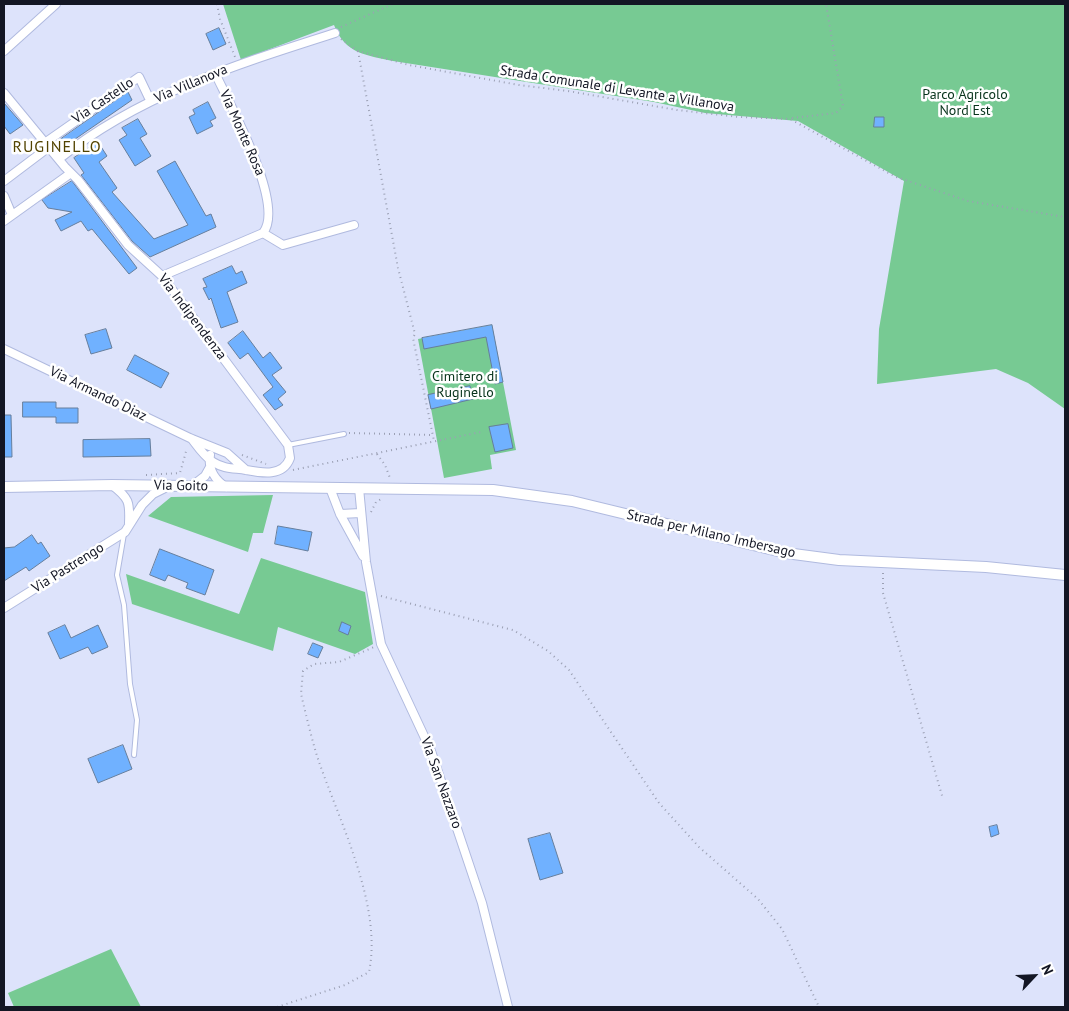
<!DOCTYPE html>
<html>
<head>
<meta charset="utf-8">
<style>
  body { margin:0 }
  #map { position:relative; width:1069px; height:1011px; overflow:hidden; background:#dde3fb; font-family:"PT Sans",sans-serif }
  canvas { display:block }
  .frame { position:absolute; inset:0; border:5px solid #131624; pointer-events:none }
  .north { position:absolute; left:1009px; top:951px; width:50px; height:50px; -webkit-text-stroke:4px #fff; paint-order:stroke; rotate:65deg; font-size:14px; font-weight:700; line-height:20px; text-align:center; color:#131624 }
  .north::after { content:''; display:block; margin:auto; width:18px; height:22px; background:#131624; clip-path:polygon(50% 0,100% 100%,50% 72%,0 100%) }
</style>
</head>
<body>
<div id="map">
<canvas width="1069" height="1011"></canvas>
<div class="frame"></div>
<div class="north">N</div>
</div>
<script>
const ctx = document.querySelector('canvas').getContext('2d');
ctx.lineJoin = 'round';
function paint(path, color) { ctx.fillStyle = color; ctx.fill(path, 'evenodd'); }
function stroke(path, color, width, dash) { ctx.strokeStyle = color; ctx.lineWidth = width; ctx.lineCap = dash ? 'butt' : 'round'; ctx.setLineDash(dash || []); ctx.stroke(path); }
function drawText(font, color, halo, rows, align = 'center') {
  ctx.font = font + ' "PT Sans",sans-serif'; ctx.lineWidth = 5; ctx.setLineDash([]); ctx.textBaseline = 'middle'; ctx.strokeStyle = halo; ctx.fillStyle = color; for (const [text, x, y, turn = 0] of rows) {
    ctx.save(); ctx.translate(x, y); ctx.rotate((+turn || 0) * Math.PI / 180); ctx.textAlign = isNaN(turn) ? turn : align; if (halo) ctx.strokeText(text, 0, 0); ctx.fillText(text, 0, 0); ctx.restore();
  }
}
const green = new Path2D(`
  M223,4h842v405l-37,-26 -32,-14 -119,15 2,-55 25,-148 -106,-60 -93,-8 -51,-11 -261,-41c-27,-6 -48,-7 -59,-36l-93,35z
  M492,325l24,125 -26,5 2,14 -48,9 -26,-139z
  M273,495l-10,38h-10l-5,19 -100,-36 23,-19z
  M261,558l104,34 8,52 -18,10 -77,-27 -5,24 -141,-47 -6,-30 113,40z
  M111,949l30,58h-127l-6,-14z`);
const building = new Path2D(`
  M219,28l7,16 -13,6 -7,-16z
  M128,92l4,8 -67,46 -4,-7z
  M208,102l8,16 -6,3 3,5 -16,8 -8,-17 6,-3 -2,-4z
  M4,103l19,22 -13,9 -6,-8z
  M875,117h9v10h-10z
  M138,119l9,15 -7,4 11,18 -16,10 -16,-26 8,-5 -5,-7z
  M98,142l9,14 -8,6 18,26 -5,4 42,47 34,-14 -31,-54 18,-10 31,55 5,-2 5,13 -66,30 -18,-16 -51,-66 3,-2 -10,-15z
  M72,181l65,87 -8,6 -37,-45 -4,2 -7,-10 -20,10 -6,-11 17,-8 -24,-4 -6,-8z
  M232,266l4,8 6,-3 5,12 -20,9 11,30 -17,6 -10,-30 -2,2 -6,-12 4,-1 -4,-8z
  M492,325l11,57 -8,2 -9,-47 -62,12 -2,-11z
  M106,329l6,19 -21,6 -6,-19z
  M243,331l20,27 7,-6 12,16 -10,7 14,17 -8,7 5,6 -8,5 -12,-15 10,-8 -25,-34 -8,6 -12,-16z
  M135,355l34,18 -8,15 -34,-18z
  M470,386l3,13 -42,10 -3,-14z
  M23,402h33v6h22v15h-22v-6h-33z
  M4,415h7l1,42h-8z
  M508,424l5,24 -18,4 -6,-25z
  M150,439l1,17 -68,1v-17z
  M278,526l34,6 -4,19 -33,-7z
  M32,535l6,9 3,-2 9,14 -21,15 -3,-4 -22,14v-33l10,-1z
  M160,549l54,21 -9,25 -19,-7 2,-5 -20,-8 -3,6 -15,-6z
  M342,622l9,4 -3,9 -9,-4z
  M65,625l6,13 27,-13 10,22 -16,7 -4,-7 -28,12 -12,-26z
  M313,643l10,4 -5,11 -10,-4z
  M123,745l9,24 -34,14 -10,-24z
  M997,825l2,9 -8,3 -2,-10z
  M550,833l13,40 -23,7 -12,-41z`);
const path = new Path2D(`
  M217,4l3,15 15,38
  M341,27l52,-23
  M341,39l17,12 51,14 110,20 49,6 109,19 62,7 51,2 106,58 72,24 97,16
  M358,51l40,217 17,66 -2,4 21,103
  M792,118l44,-5 7,-7 -17,-102
  M349,433l84,2
  M377,454l8,11 5,13
  M242,455l24,9
  M293,470l188,-38
  M146,475l34,-2 7,-25
  M371,512l5,-10 5,-3
  M883,573v20l60,206
  M381,596l132,34 35,21 21,19 90,133 40,44 59,52 24,30 37,78
  M277,1007l68,-22 24,-13c14,-67 -31,-153 -52,-216 -6,-20 -11,-41 -16,-62l2,-23 11,-7 25,-2 35,-15`);
const service = new Path2D(`
  M288,445l56,-11
  M124,534l-7,41 7,30 6,79 7,36 -3,35`);
const minor = new Path2D(`
  M4,51l52,-47
  M4,93l61,74 13,13 50,65 34,31 126,169 2,13c-7,19 -28,15 -44,12 -12,-2 -22,-1 -33,-8 -9,-6 -15,-15 -21,-23
  M46,142l93,-65 11,23
  M59,159c81,-65 179,-95 276,-126
  M4,181l45,-34
  M4,196l8,19
  M4,221l67,-48
  M263,233l20,12 71,-20
  M162,276l101,-43c23,-28 -34,-130 -48,-160
  M4,349l188,90 35,14 19,17
  M210,455c-2,14 5,25 16,32
  M112,485c17,13 18,17 17,38
  M192,486l13,-10 5,-9
  M330,488l10,26 23,42
  M359,488l7,74 15,82 50,107 51,152 26,104
  M340,514l21,-1
  M4,608l121,-76 17,-27 11,-11 16,-8`);
const tertiary = new Path2D(`
  M4,487l108,-2 381,5 79,11 214,52 53,7 147,7 79,8`);
const streetNames = [
  ["Via Villanova",191,84,-23],
  ["Strada Comunale di Levante a Villanova",617,89,9],
  ["Via Castello",103,101,-34],
  ["Via Monte Rosa",242,133,66],
  ["Via Indipendenza",192,317,53],
  ["Via Armando Diaz",98,394,26],
  ["Via Goito",181,486,1],
  ["Strada per Milano Imbersago",711,534,13],
  ["Via Pastrengo",68,568,-32],
  ["Via San Nazzaro",441,783,70]
];
const parkNames = [
  ["Parco Agricolo",965,95],
  ["Nord Est",965,111],
  ["Cimitero di",465,377],
  ["Ruginello",465,393]
];
const quarterNames = [
  ["RUGINELLO",57,147]
];
paint(green, '#77ca93');
paint(building, '#70b1ff');
stroke(building, '#667e9c', 1);
stroke(service, '#b0badf', 6);
stroke(minor, '#b0badf', 10);
stroke(tertiary, '#b0badf', 12);
stroke(path, '#9ba0b4', 2, [1, 4]);
stroke(service, '#fff', 4);
stroke(minor, '#fff', 8);
stroke(tertiary, '#fff', 10);
drawText('14px', '#131624', '#fff', streetNames);
drawText('14px', '#07331b', '#fff', parkNames);
ctx.letterSpacing = '1px';
drawText('16px', '#524300', '#fff', quarterNames);
ctx.letterSpacing = '0px';
</script>
</body>
</html>
